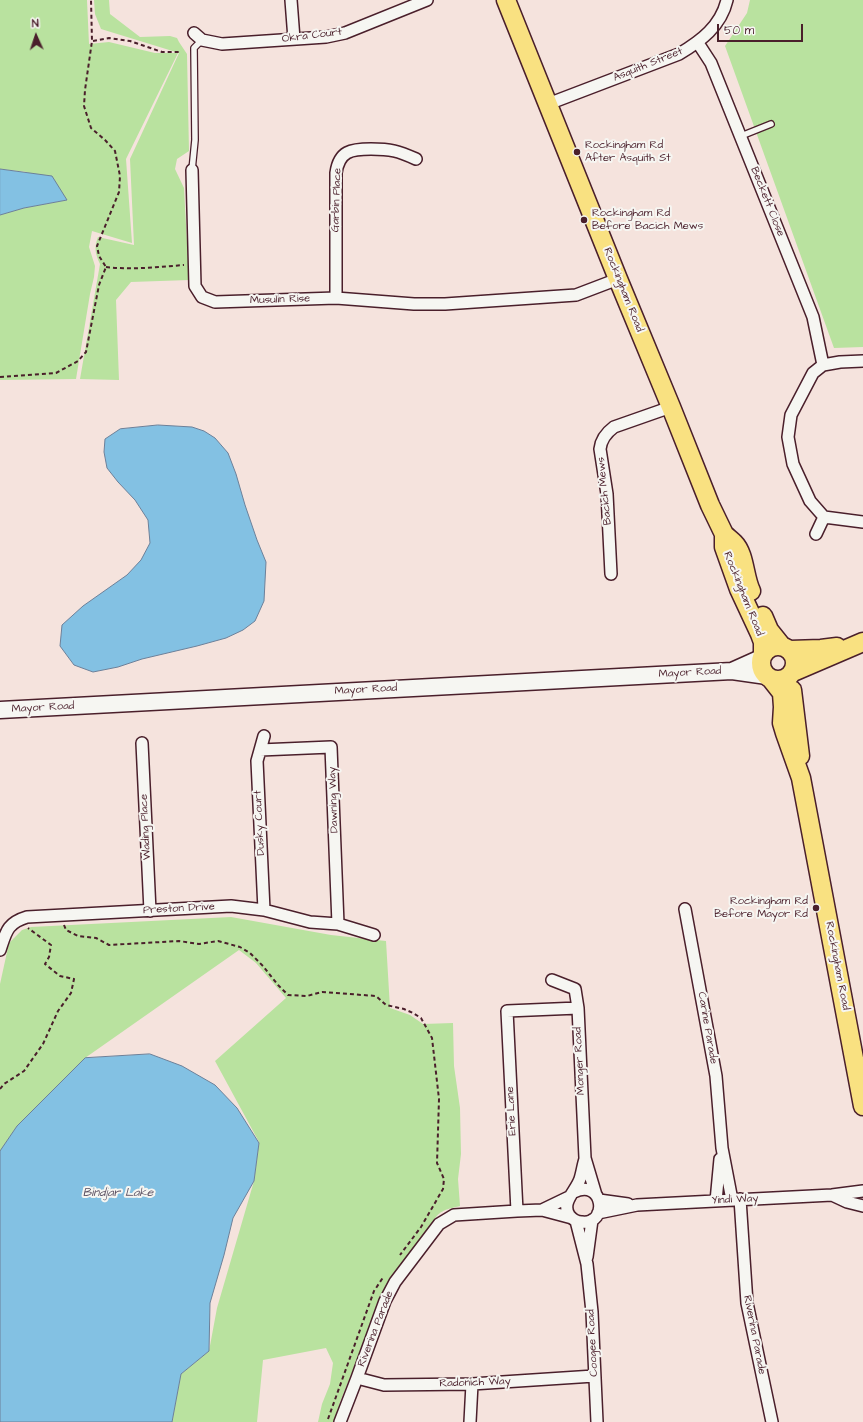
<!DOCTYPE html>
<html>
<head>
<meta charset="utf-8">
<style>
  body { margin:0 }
  #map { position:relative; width:863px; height:1422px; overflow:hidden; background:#f5e3dd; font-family:"Architects Daughter",sans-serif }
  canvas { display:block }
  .north { position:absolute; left:16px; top:16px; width:40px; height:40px; -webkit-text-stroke:3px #f6f6f2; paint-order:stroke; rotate:357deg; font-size:11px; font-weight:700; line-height:16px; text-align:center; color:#4a1f2b }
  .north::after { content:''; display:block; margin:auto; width:14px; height:18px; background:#4a1f2b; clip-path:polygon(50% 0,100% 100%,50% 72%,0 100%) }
  .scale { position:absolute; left:717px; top:24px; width:86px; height:18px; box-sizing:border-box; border:2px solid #4a1f2b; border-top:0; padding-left:5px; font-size:12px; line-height:14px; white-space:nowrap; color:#4a1f2b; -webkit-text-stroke:3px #f6f6f2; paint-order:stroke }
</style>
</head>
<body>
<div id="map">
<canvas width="863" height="1422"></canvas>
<div class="north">N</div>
<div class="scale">50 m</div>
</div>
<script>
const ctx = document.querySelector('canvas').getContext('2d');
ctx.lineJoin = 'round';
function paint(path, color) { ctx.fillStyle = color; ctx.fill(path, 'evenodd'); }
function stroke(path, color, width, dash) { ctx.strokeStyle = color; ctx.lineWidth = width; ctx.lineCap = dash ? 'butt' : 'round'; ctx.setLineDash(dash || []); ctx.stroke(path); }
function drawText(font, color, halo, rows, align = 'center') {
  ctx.font = font + ' "Architects Daughter",sans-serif'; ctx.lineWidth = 4; ctx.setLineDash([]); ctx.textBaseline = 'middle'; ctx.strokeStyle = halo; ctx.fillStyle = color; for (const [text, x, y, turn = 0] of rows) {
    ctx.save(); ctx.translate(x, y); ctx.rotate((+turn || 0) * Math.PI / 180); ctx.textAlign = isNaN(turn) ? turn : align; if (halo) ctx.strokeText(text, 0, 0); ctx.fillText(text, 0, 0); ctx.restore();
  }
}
const green = new Path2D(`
  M0,0h87l2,44 20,-2 46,11h23l-52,106 6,84 -40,-12 -3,16 6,19 -1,11 -4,17 -14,85 -76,1v-165l24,-7 43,-8 -40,-28 -27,-3z
  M94,0h15l1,14 30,23 30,-1 7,2 2,4 8,12 2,97 -12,8 -2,10 9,19 5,92 -58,2 -15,18 3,80 -39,-1 20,-115c-5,-11 -6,-16 -2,-27l36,8 -4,-86 49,-106 -78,-24 -6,-15z
  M750,0h113v347l-29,1 -109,-302 22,-33z
  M231,917l100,18 55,6 4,67 20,7 13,9 30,-1 1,43 6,42 1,46 -3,25 2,27c-16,4 -21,4 -29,19l-44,59 -8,14 -9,29 -30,75 -5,20h-17l4,-18 8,-20 3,-21 -7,-15 -63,12 -6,62h-85l9,-48 28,-23 8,-43 37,-127 5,-39 -44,-81 71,-63 -30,-35 -17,-13 -154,108 -68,68 -17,26v-168l9,-41 13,-13 9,-3z`);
const water = new Path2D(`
  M0,169l52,7 15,24 -43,8 -24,7z
  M158,425l34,2 12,4 11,7 13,15 8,21 9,31 12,35 9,22 -2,39 -9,20 -12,9 -17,8 -29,8 -55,13 -24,8 -25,5 -19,-7 -14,-19 2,-21 21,-19 44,-31 14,-15 9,-17 -2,-23 -13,-20 -17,-18 -11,-14 -3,-16 1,-13 15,-10z
  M150,1054l32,12 33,19 22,23 22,35 -5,38 -21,37 -9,37 -14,48 -1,48 -28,23 -9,48h-172v-271l17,-25 68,-68z`);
const path = new Path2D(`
  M93,41l16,-3 21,3 32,11h17
  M106,267c26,3 52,0 78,-2
  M0,377l56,-4 22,-12 8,-9 13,-67 7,-18 -7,-11 -2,-10 22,-54 1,-16 -5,-25 -10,-11 -14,-12 -7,-22 1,-16 7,-49 -1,-41
  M64,925l2,5 12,6 18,2 13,7 70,-4 20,3 19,-3 22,6 10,6 13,13 15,19 10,10 19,1 15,-4 54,4 10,9 18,4 9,4 8,5 11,20 7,61 -2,64 7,16 -1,10 -22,38 -21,28
  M0,1089l4,-5 20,-13 19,-27 15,-33 13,-18 3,-14 -14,-3 -15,-12 4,-7 2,-12 -23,-17
  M328,1419l46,-128 10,-15`);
const service = new Path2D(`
  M741,136l30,-12
  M192,170l3,-30 -1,-92 8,-8`);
const minor = new Path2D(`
  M291,0l3,39
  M194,33l8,7 20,4 104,-7 19,-4 82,-33
  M698,43l13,20 102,254 10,48
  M548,104l131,-50c22,-13 42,-28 48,-54
  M192,170l3,116 7,11 13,5 121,-4 78,6h31l131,-9 42,-16
  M336,298v-125c3,-22 15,-24 35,-24 20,0 27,2 45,10
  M863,361l-23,1 -17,3 -10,8 -22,42 -3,22 5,27 17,37 14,16 39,5
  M816,534l8,-17
  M611,574l-4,-80 -7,-45c1,-10 6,-16 14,-22l57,-20
  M264,736l-7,25 7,149
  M142,743l8,168
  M260,750l71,-3 7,177
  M685,909l31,167 6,72 10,52
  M0,950c6,-18 7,-27 27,-33l204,-11 33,4 46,12 28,2 36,11
  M552,980l23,9 3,19 7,150 11,37
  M574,1192c30,-14 35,33 8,30 -5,0 -10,-3 -13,-7 -8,-13 7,-24 11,-36 2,-6 3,-14 5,-20
  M832,1195l15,7 16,4
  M740,1199l7,104 25,119
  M599,1200l29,4
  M716,1201l4,-42
  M542,1210l27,-13
  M517,1211l-10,-200 71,-3
  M598,1213l39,-8 195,-10 31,-4
  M576,1221l11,43 5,48 5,110
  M587,1257l5,-37
  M357,1378l27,7 88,-1 122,-8
  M340,1422l17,-44 28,-77 10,-19 44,-58 15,-9 63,-4 25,-1 30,8
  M470,1422l2,-38`);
const secondary = new Path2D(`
  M732,671l29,-13
  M0,710l732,-39 35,5`);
const primary = new Path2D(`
  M506,0l112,279 53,128 39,98 14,29v13l15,42 21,45 3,8v11
  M724,534c3,3 7,6 10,9 11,11 10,34 17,48
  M763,616l6,14 12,15
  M761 663a17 17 0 1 1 34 0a17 17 0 1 1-34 0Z
  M790,650l31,-1 16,-2
  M793,672l70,-30
  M771,679l11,14 1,14 -1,16 3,10 16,45 62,328
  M792,690l8,66`);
const markers = [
  [577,152,4,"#4a1f2b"],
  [584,220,4,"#4a1f2b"],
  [816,908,4,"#4a1f2b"]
];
const streetNames = [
  ["Okra Court",312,36,-7],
  ["Asquith Street",648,65,-22],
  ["Garbin Place",337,200,-88],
  ["Beckett Close",767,202,68],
  ["Rockingham Road",623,290,68],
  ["Musulin Rise",280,300,-2],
  ["Bacich Mews",605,491,-96],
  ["Rockingham Road",743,594,68],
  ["Mayor Road",690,673,-3],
  ["Mayor Road",366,690,-3],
  ["Mayor Road",43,708,-3],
  ["Dawning Way",334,800,-92],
  ["Dusky Court",260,823,-93],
  ["Wading Place",146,827,-93],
  ["Preston Drive",179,909,-3],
  ["Rockingham Road",837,966,79],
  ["Carine Parade",707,1028,80],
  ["Monger Road",580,1061,-93],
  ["Erie Lane",512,1111,-93],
  ["Yindi Way",735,1200,-3],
  ["Riverina Parade",376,1329,-69],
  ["Riverina Parade",754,1335,79],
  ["Coogee Road",593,1343,-93],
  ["Radonich Way",475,1383,-2]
];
const poiNames = [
  ["Rockingham Rd",585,146],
  ["After Asquith St",585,159],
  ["Rockingham Rd",592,214],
  ["Before Bacich Mews",592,227],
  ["Rockingham Rd",808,902,"right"],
  ["Before Mayor Rd",808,915,"right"]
];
const waterNames = [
  ["Bindjar Lake",118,1193]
];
paint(green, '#b9e29f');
paint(water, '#83c1e3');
stroke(water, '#6c8099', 1);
stroke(service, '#4a1f2b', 8);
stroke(minor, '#4a1f2b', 14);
stroke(secondary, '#4a1f2b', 19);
stroke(primary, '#4a1f2b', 21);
stroke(path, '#4a1f2b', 2, [4, 3]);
stroke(service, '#f6f6f2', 5.5);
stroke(minor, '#f6f6f2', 11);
stroke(secondary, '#f6f6f2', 16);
stroke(primary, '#f9e181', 18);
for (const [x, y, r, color] of markers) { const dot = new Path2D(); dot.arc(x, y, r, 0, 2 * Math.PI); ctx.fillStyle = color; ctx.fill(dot); stroke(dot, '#f6f6f2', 1.5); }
drawText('11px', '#4a1f2b', '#f6f6f2', streetNames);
drawText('11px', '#4a1f2b', '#f6f6f2', poiNames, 'left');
drawText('italic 12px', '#5b5062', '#f6f6f2', waterNames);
</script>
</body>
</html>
